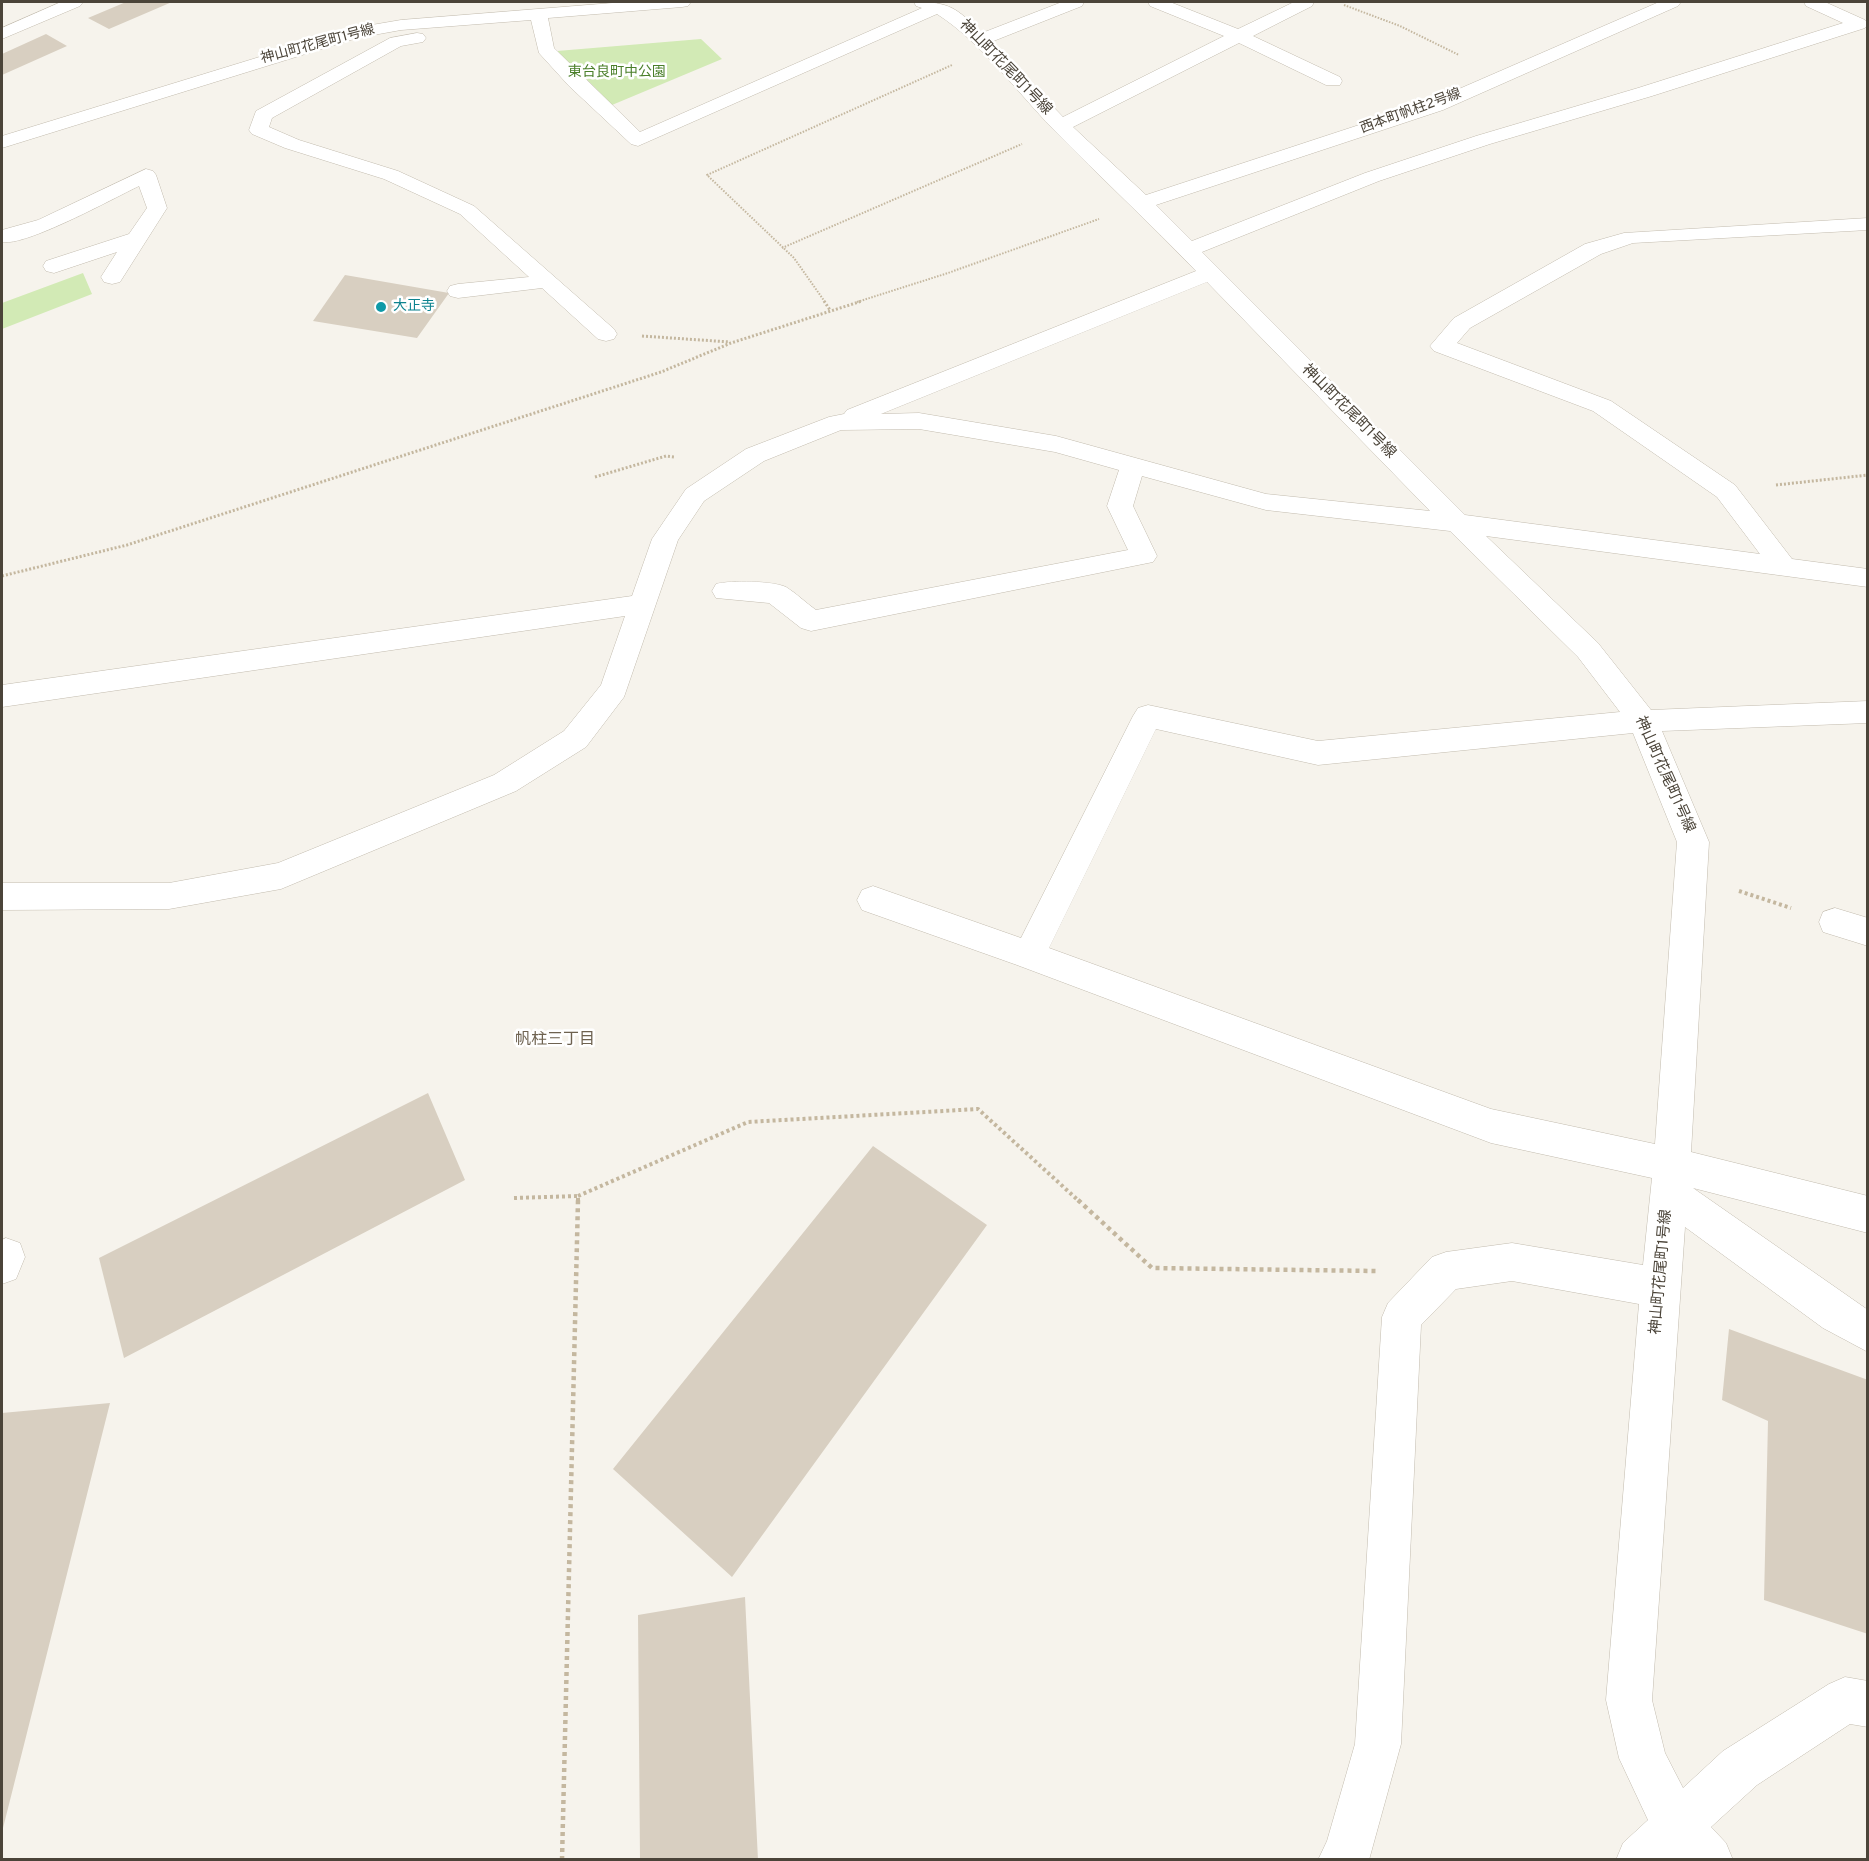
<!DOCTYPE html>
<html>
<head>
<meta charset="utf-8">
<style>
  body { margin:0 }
  #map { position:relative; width:1869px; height:1861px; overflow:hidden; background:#f6f3ec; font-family:Overpass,sans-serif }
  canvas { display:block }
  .frame { position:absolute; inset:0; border:3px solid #4b4439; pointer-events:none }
</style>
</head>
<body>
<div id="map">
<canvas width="1869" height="1861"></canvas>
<div class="frame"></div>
</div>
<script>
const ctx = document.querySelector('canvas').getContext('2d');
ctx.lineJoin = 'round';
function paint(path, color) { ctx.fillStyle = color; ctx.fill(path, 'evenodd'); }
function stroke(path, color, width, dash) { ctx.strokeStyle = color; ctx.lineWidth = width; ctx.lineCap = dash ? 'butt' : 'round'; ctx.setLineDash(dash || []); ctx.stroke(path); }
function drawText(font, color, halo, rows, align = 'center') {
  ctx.font = font + ' Overpass,"Noto Sans JP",sans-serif'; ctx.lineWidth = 5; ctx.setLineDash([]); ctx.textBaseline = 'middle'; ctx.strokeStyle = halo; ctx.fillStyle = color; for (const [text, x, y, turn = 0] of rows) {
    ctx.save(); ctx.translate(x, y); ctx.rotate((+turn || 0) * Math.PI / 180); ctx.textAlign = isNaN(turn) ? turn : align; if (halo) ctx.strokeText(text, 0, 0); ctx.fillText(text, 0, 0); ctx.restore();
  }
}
const green = new Path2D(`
  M701,39l21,20 -110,46 -55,-54z
  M83,273l9,21 -90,35v-26z`);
const building = new Path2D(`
  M126,2h46l-63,27 -21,-11z
  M46,34l21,12 -65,29v-21z
  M345,275l104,18 -32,45 -104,-17z
  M428,1093l37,87 -341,178 -25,-100z
  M873,1146l114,79 -255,352 -119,-108z
  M1729,1329l139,51v254l-104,-34 4,-179 -46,-21z
  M110,1403l-108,429v-419z
  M745,1597l13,263h-118l-2,-245z`);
const pathFar3 = new Path2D(`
  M1344,5l56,21 59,29
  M782,248l240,-104
  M825,302l-31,-44 -87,-83 245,-110
  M857,302l91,-29 151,-54`);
const pathFar2 = new Path2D(`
  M824,301l6,9
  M642,336l88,6
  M595,477l71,-21 8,1
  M1776,485l92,-10
  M2,576l125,-31 534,-173 70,-29 131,-42`);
const pathFar1 = new Path2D(`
  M1739,891l52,17
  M578,1196l170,-74 230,-13 102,93
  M514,1198l64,-2v6`);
const path = new Path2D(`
  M1078,1200l74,68 224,3
  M562,1860l16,-660`);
const minor = new Path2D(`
  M61,2h22l-3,4 -78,33v-11z
  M625,2h66l-3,4 -6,1 -134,11 6,30 86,84 282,-124 -6,-2 -2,-4c37,0 42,6 68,31l80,-31h22l-2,4 -91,36 72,75 161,-81 -74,-30 -2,-4h22l68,27 56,-27h20l-2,4 -59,30 87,41 2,4 -2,4h-14l-87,-42 -166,84 73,68 283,-93 230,-100h22l-3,4 -235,104 -287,95 36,36 173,-68 111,-37 162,-48 205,-65 -37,-17 -2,-4h21l40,18 3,4 -3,4 -213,68 -162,48 -111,37 -177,71 263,263 295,39 -43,-57 -124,-86 -159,-60 -4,-5 24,-28 131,-74 39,-11 244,-15v12l-235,13 -32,11 -131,74 -13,15 154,58 124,84 57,74 76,10v18l-382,-51 112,107 53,67 217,-9v22l-206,8 47,111 -18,310 177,44v37l-175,-45 175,122v42l-45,-24 -138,-101 -33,473 13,53 18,35 40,-37 106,-67 16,-7 23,4v46l-18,-3 -93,61 -46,42 15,16 7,17h-117l7,-17 25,-23 -29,-62 -13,-58 33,-396 -127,-23 -56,8 -35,36 -20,419 -32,116h-51l9,-19 28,-97 27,-427 6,-14 44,-46 14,-5 66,-9 131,22 9,-87 -161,-35 -474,-178 -155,-55 -5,-10 5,-10 11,-4 148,52 112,-222 5,-8 10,-3 170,36 302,-29 -42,-55 -128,-126 -184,-21 -124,-34 -9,30 24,50 -4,6 -342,69 -10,-3 -32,-25 -53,-5 -4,-7 4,-7c15,-4 57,-3 70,3 10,6 20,16 30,23l312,-60 -21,-44 12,-36 -64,-18 -136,-23 -78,1 -77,31 -60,40 -26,39 -54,157 -38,50 -70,44 -235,98 -112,20 -167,1v-27h167l109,-20 216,-88 70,-44 37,-46 24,-69 -623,91v-22l630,-89 20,-57 34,-50 60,-40 83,-32 15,-3 3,-4 349,-139c-46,-48 -96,-94 -143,-142 -37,-38 -71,-86 -116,-115l-299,132 -7,-2 -62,-58 -30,-33 -8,-33 -130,10 -44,8 -355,110v-12l352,-108 47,-8zM1207,282l223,229 -164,-17 -210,-58 -137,-23 -38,1zM1156,729l162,36 315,-32 44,109 -22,302 -164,-35 -442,-161z
  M417,33l6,1 3,4 -3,4 -22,4 -129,72 -3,9 30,13 99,31 76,35 140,123 3,5 -3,5 -8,2 -8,-2 -56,-51 -84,10 -8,-2 -3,-5 3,-5 8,-2 71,-7 -69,-63 -76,-35 -99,-31 -33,-14 -3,-4 7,-19 134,-73z
  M146,169l7,2 3,4 11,33 -47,74 -8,2 -8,-2 -3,-5 16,-25 -63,21 -8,-2 -3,-5 3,-5 83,-27 18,-26 -8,-22c-25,12 -114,61 -137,56v-12l36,-10z
  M1835,908l33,10v28l-45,-14 -4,-10 4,-10z
  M6,1238l14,5 5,14 -9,22 -14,5v-44z`);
const markers = [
  [381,307,6,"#0f9aa8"]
];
const farStreetnames = [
  ["神山町花尾町1号線",318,45,-15],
  ["西本町帆柱2号線",1411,112,-20]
];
const farParknames = [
  ["東台良町中公園",617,73]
];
const farCulturenames = [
  ["大正寺",393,307]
];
const streetNames = [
  ["神山町花尾町1号線",1005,68,46],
  ["神山町花尾町1号線",1348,412,45],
  ["神山町花尾町1号線",1664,775,66],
  ["神山町花尾町1号線",1662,1272,-85]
];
const neighbourhoodNames = [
  ["帆柱三丁目",555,1041]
];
paint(green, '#d2eab5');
paint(building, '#d8cfc1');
stroke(minor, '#c2bbae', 1);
stroke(pathFar3, '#c4b79f', 2, [1.5, 1.5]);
stroke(pathFar2, '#c4b79f', 3, [2, 2]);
stroke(pathFar1, '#c4b79f', 4, [3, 3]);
stroke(path, '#c4b79f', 4.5, [4, 4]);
paint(minor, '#fff');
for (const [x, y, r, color] of markers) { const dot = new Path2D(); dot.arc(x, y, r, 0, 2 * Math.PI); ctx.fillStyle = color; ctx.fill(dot); stroke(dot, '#fff', 2); }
drawText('14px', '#4b4439', '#fff', farStreetnames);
drawText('14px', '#4a7f2a', '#fff', farParknames);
drawText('14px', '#0d838f', '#fff', farCulturenames, 'left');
drawText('15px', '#4b4439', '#fff', streetNames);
drawText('16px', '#6e6250', '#fff', neighbourhoodNames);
</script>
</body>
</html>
